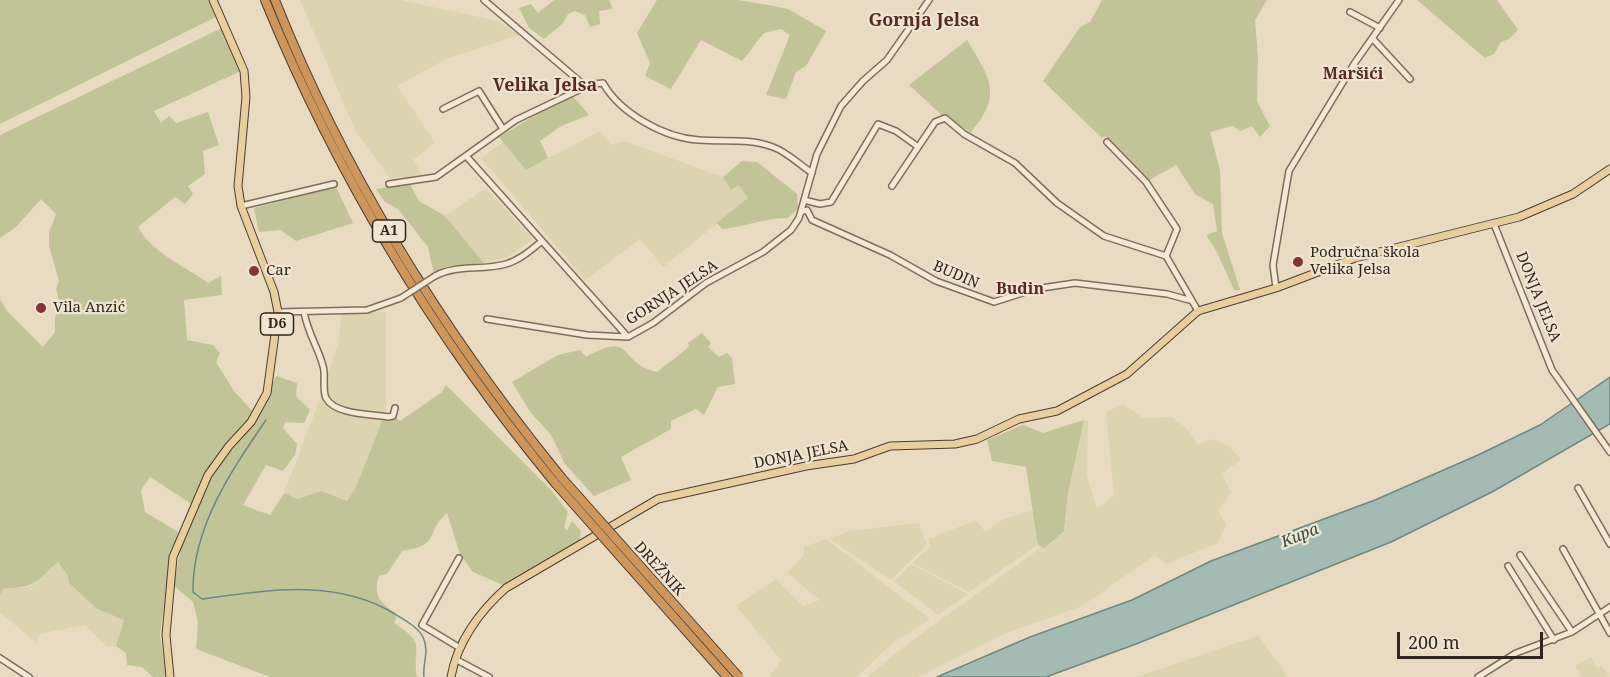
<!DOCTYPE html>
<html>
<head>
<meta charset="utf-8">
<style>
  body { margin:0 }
  #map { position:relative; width:1610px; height:677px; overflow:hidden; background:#e8dbc2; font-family:"Noto Serif",serif }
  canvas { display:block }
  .scale { position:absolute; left:1397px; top:632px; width:146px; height:27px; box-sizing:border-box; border:3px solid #31261e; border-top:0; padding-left:8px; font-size:18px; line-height:21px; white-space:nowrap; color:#31261e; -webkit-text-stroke:4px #f0e5d0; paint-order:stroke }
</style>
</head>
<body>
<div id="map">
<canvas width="1610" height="677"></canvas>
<div class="scale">200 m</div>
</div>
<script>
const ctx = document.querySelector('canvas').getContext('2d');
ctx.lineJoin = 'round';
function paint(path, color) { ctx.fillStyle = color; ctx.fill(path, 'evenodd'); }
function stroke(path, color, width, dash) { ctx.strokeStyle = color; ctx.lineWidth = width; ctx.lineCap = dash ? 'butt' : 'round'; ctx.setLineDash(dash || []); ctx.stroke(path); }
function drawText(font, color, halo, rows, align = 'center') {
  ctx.font = font + ' "Noto Serif",serif'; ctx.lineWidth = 4.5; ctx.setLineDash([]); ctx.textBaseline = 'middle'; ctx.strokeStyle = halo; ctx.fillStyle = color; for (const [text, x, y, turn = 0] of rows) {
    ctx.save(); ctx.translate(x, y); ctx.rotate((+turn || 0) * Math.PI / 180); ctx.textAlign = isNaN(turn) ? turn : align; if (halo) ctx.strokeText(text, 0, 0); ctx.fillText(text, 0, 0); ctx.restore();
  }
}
const farmland = new Path2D(`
  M300,0h100l98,21 21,14 -73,24 -49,27 38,57 -22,17 10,16 -33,2 -34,-46z
  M600,131l11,14 13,-4 99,36 8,13 8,-5 10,13 -86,69 -23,-28 -55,41 -104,-122 22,-16 23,28z
  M486,188l47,51 -25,18 -24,6 -39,-47z
  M386,312v98l-30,77 -9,14 -26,-10 -23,8 -14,-6 36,-94 18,-56 4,-29z
  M1123,404l20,14 29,-1 14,11 12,16 17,-5 14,8 12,12 -19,15 9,18 -13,18 8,15 -8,18 -52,21 -11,-9 -73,51 -78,28 -86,43h-50l31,-27 165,-119 4,-38 16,-73 4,1 -1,54 10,33 17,-12 -8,-84z
  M1034,510l4,35 -69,47 -57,-29 18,-16 -1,-8 47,-19 9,12 19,-13z
  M919,523l8,22 -36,35 -61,-41 19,-8z
  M826,539l104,80 -40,26 -33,32h-88l12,-17 -45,-54 40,-27 27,27 17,-6 -33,-27 17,-18v-8z
  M58,562l10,14 1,7 28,26 27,11 -8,26 -9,1 -22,-22 -46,9 -3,8 -36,-29v-18l4,-7h22l7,-3z
  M911,564l57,30 -30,21 -44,-34z
  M1258,636l30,41h-151l96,-33z
  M1591,657l6,11 5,-2 7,11h-27l-7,-11z`);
const green = new Path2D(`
  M0,0h209l7,17 -216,107z
  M554,0h55l4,9 -14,2 1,13 -10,3 -5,-12 -10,-4 -7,3 -5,9 -19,16 -15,-11 -10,-20 12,-4 7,9z
  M657,0h81l36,6 14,3 38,22 -20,35 -10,6 -10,27 -20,-4 24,-60 -9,-6 -17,4 -22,28 -41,-21 -30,49 -26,-13 5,-13 -13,-30z
  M1102,0h165l-12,20 3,37 -1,44 13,25 -10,11 -8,-11 -12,5 -8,-5 -22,6 10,38 2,63 18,57h-6l-17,-38 -11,-17 11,-4 -4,-27 -18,-10 -19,-29 -28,16 -43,-45 -3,2 -59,-57 37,-54 10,-5z
  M1417,0h80l21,30 -9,9 -8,3 -7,12 -9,4z
  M222,28l19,43 -87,40 7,12 8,-7 7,7 32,-11 11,33 -16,6 2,23 -17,12 5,8 -8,10 -10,-7 -37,30c14,26 47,39 70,56l13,-7 1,19 -38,5 3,40 26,5 7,8 -4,9 18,29 24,26 18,-41 21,7 -1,13 14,14 -6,13 -19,-1 -2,6 14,16 -2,11 -12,16 -17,-6 -23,40 27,10 14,-22 14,6 23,-8 26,10 9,-14 28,-71h9l7,5 42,-29 4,-7 105,105 17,22 -4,15 3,3 5,-9 9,10 -2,11 -74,44 -32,-14 -13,-18 -13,-41c-23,20 -5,32 -45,38l-15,23 -8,2c-7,21 3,27 18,39l-3,8c34,22 18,22 23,54h-147l-74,-28 2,-27 -5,-20 -19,-16 7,-41 15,-38 -46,-30 -9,13 4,22 33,20 -11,49 -7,54 6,42h-13l-11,-10 -15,-2 -1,-12 -10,-7 8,-26 -27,-11 -28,-26 -1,-7 -10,-14c-23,20 -22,26 -54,26l-4,7v-296l7,12 36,36 12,-15v-14l5,-14 -4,-15 3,-8 -10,-35v-13l7,-19 -15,-15 -25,28 -16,11v-103z
  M967,40c22,37 37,54 4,92l-26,-14 -36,-33z
  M571,94l18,21 -28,11 -21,15 8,17 -22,12 -27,-33z
  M742,161l15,1 40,32 1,15 -10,9c-20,-1 -44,9 -66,11l-5,-6 31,-25 -9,-13 -8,5 -8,-13z
  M410,184l9,17 26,15 39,47 -36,3 -14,8 -6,-27 -30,-38 -13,-7 -9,-13z
  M336,187l17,36 -57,18 -16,-11 -21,2 -5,-24z
  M702,333l9,10 -3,4 11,10 8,-4 5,5 3,26 -17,3 -14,28 -8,-6 -25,12v8l-50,28 10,23 -37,16 -29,-32 -14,-29 -20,-22 -19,-31 46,-27 22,-5 6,7c49,-27 31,6 71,15l32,-25 -1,-4z
  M1084,420l-16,73 -4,38 -20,17 -6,-3 -12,-78 -34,-6 -5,-21 36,-15 20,8z`);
const water = new Path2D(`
  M1610,377v47l-118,68 -101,50 -255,102 -90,33h-109l93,-40 102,-37 79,-39 164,-61 103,-45 62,-30z`);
const stream = new Path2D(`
  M266,420c-35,51 -74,108 -73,172l9,7c66,-9 134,-21 193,15 9,6 23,13 28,23 7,15 -1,27 1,40`);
const minor = new Path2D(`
  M484,0l100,85 19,-2c17,30 61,55 96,57 26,2 49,-2 74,7 14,5 27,18 39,26
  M1350,12l30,16
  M1373,39l37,40
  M443,109l36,-18 24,38
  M1107,142l39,40 31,47 -11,27 32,55
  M467,157l75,84
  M389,184l47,-7 80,-57 63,-30 5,-5
  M892,186l43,-64 10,-4 19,16 51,29 42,40 47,33 62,20
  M804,200l16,4 11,-2 47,-78 18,7 21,15
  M241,206l93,-22
  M801,212l6,-2 5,10 78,35 46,26 58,21 41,-13 40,-6 92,11 22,6
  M1494,224l58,146 58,82
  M435,276c23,-12 46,-5 71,-12 14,-4 25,-14 36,-23l85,95
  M1276,288l-3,-23 16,-94 65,-107 45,-64
  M278,312l89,-2 34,-12
  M304,312c4,22 14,35 19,54 3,9 -1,24 3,32 9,17 46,16 62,19l5,-1 2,-8
  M487,319l100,16 41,2 25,-14 53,-40 57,-31 28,-22 8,-12 18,-64 24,-48 22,-25 24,-21 42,-60
  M1578,488l32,56
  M1563,549l47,84
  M1520,555l52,77
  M459,558l-37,67 38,23
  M1508,566l46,74
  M0,658l29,19
  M455,659l34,18
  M1478,677l38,-24 56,-21 38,-25`);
const major = new Path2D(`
  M170,677l-4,-42 7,-78 35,-82 21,-29 22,-24 16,-29 11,-81 -4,-20 -33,-86 -3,-20 8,-89 -2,-26 -31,-71
  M451,677c6,-35 29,-66 55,-89l152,-89 148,-33 48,-7 36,-13 65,-2 22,-5 42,-20 38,-8 70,-37 71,-63 78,-23 79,-30 164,-41 54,-23 37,-25`);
const highway = new Path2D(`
  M265,0c72,176 169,336 290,483
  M275,0c69,174 168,332 286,477`);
const minorBridge = new Path2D(`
  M401,298l34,-22`);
const highwayBridge = new Path2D(`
  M561,477l178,200
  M555,483l172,194`);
const markers = [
  [1298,262,6,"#873237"],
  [254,271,6,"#873237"],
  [41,308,6,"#873237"]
];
const shields = [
  [389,231,33],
  [277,324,33]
];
const shieldNames = [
  ["A1",389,231],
  ["D6",277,324]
];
const poiNames = [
  ["Područna škola",1310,253],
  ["Velika Jelsa",1310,270],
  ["Car",266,271],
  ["Vila Anzić",53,308]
];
const streetNames = [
  ["BUDIN",956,275,23],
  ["GORNJA JELSA",672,293,-33],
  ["DONJA JELSA",1538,297,68],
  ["DONJA JELSA",801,455,-11],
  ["DREŽNIK",659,569,48]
];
const neighbourhoodNames = [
  ["Maršići",1353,74],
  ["Budin",1020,289]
];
const waterNames = [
  ["Kupa",1300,536,-22]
];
const quarterNames = [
  ["Gornja Jelsa",924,21],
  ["Velika Jelsa",545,86]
];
paint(farmland, '#dcd3b0');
paint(green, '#c1c497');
paint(water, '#a4bbb3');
stroke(water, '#6c887f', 1.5);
stroke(stream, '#6c887f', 1.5);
stroke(minor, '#7f6d5b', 8);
stroke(major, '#4d3c2f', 9);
stroke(highway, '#4d3c2f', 10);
stroke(minor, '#f4e9d4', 5);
stroke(major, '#e8cd9d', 7);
stroke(highway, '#ce965b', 8);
stroke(minorBridge, '#7f6d5b', 8, []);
stroke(highwayBridge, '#4d3c2f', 10, []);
stroke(minorBridge, '#f4e9d4', 5);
stroke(highwayBridge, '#ce965b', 8);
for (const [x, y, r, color] of markers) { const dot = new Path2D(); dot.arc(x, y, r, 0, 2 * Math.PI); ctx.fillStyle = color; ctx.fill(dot); stroke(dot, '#f0e5d0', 2); }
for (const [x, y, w] of shields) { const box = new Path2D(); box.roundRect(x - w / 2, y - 11, w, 22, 4.5); ctx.fillStyle = '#f0e5d0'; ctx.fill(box); stroke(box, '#31261e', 1.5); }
drawText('bold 14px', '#31261e', null, shieldNames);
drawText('15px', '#31261e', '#f0e5d0', poiNames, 'left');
drawText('15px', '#31261e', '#f0e5d0', streetNames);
drawText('bold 16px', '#582b22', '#f0e5d0', neighbourhoodNames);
drawText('italic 16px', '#2e4f4b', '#f0e5d0', waterNames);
drawText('bold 18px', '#582b22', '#f0e5d0', quarterNames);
</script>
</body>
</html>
